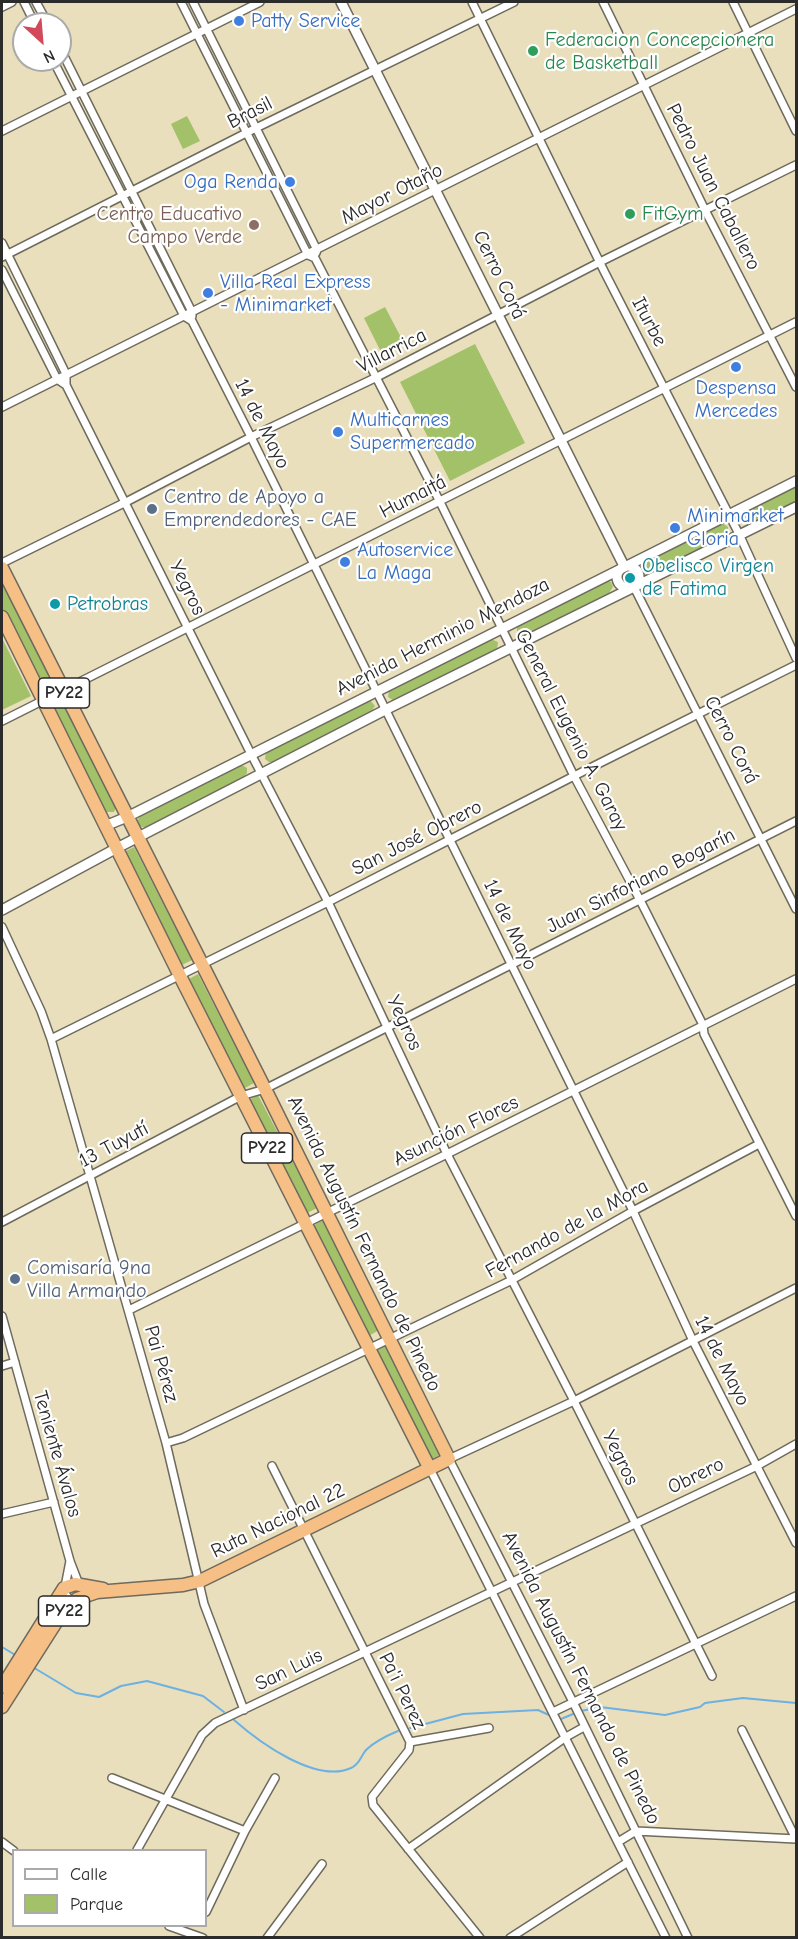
<!DOCTYPE html>
<html>
<head>
<meta charset="utf-8">
<style>
  body { margin:0 }
  #map { position:relative; width:798px; height:1939px; overflow:hidden; background:#e9dfbc; font-family:"Comic Neue",sans-serif }
  canvas { display:block }
  .frame { position:absolute; inset:0; border:3px solid #2b2b2b; pointer-events:none }
  .legend { position:absolute; left:12px; top:1849px; width:195px; height:78px; box-sizing:border-box; background:#fff; border:2px solid #aaa; margin:0; padding:8px 10px; list-style:none; font-size:18px; color:#2b2b2b }
  .legend li { display:flex; align-items:center; gap:12px; height:30px }
  .legend b { width:30px; border:2px solid #aaa }
  .north { position:absolute; left:12px; top:12px; width:60px; height:60px; box-sizing:border-box; background:#fff; border:2px solid #aaa; border-radius:50%; rotate:154deg; font-size:16px; font-weight:700; line-height:24px; text-align:center; color:#2b2b2b }
  .north::after { content:''; display:block; margin:auto; width:21px; height:27px; background:#d1495b; clip-path:polygon(50% 0,100% 100%,50% 72%,0 100%) }
</style>
</head>
<body>
<div id="map">
<canvas width="798" height="1939"></canvas>
<div class="frame"></div>
<ul class="legend">
<li><b style="height:8px;background:#fff"></b>Calle</li>
<li><b style="height:16px;background:#a2c169"></b>Parque</li>
</ul>
<div class="north">N</div>
</div>
<script>
const ctx = document.querySelector('canvas').getContext('2d');
ctx.lineJoin = 'round';
function paint(path, color) { ctx.fillStyle = color; ctx.fill(path, 'evenodd'); }
function stroke(path, color, width, dash) { ctx.strokeStyle = color; ctx.lineWidth = width; ctx.lineCap = dash ? 'butt' : 'round'; ctx.setLineDash(dash || []); ctx.stroke(path); }
function drawText(font, color, halo, rows, align = 'center') {
  ctx.font = font + ' "Comic Neue",sans-serif'; ctx.lineWidth = 4.5; ctx.setLineDash([]); ctx.textBaseline = 'middle'; ctx.strokeStyle = halo; ctx.fillStyle = color; for (const [text, x, y, turn = 0] of rows) {
    ctx.save(); ctx.translate(x, y); ctx.rotate((+turn || 0) * Math.PI / 180); ctx.textAlign = isNaN(turn) ? turn : align; if (halo) ctx.strokeText(text, 0, 0); ctx.fillText(text, 0, 0); ctx.restore();
  }
}
const green = new Path2D(`
  M187,116l13,25 -17,8 -12,-25z
  M385,307l20,38 -22,11 -19,-38z
  M475,344l50,99 -75,38 -50,-99z
  M796,486v15l-42,21h-5l-4,-3v-6l3,-4z
  M719,524h5l4,3v6l-3,3 -75,38h-5l-4,-3 1,-8z
  M2,579l50,100 -5,6 -6,-1 -39,-77z
  M606,580l5,2 2,5 -4,6 -83,41 -5,1 -4,-4v-5z
  M2,638l29,58 -29,14z
  M491,639l7,3 -1,8 -103,51 -6,-4 1,-7z
  M370,700l5,6 -4,6 -97,50h-5l-4,-3 1,-8z
  M58,703l6,1 52,103 -2,5h-9l-52,-102z
  M240,764l7,4v5l-3,4 -97,50h-5l-4,-3v-5l3,-4z
  M134,847l58,113 -10,5 -58,-113z
  M198,974l56,109 -11,6 -56,-109z
  M258,1095l59,113 -12,6 -58,-113z
  M323,1220l56,110 -12,7 -56,-110z
  M383,1342l59,112 -14,7 -57,-112z`);
const stream = new Path2D(`
  M2,1647l15,9
  M31,1666l45,27 23,4 22,-11 26,-5 56,15 21,16
  M581,1711l19,-4 65,8 35,-8 5,-4 38,-5 53,5
  M561,1719l12,-5
  M234,1720c25,22 82,64 117,48 9,-4 9,-11 15,-18 9,-9 20,-14 32,-19
  M410,1728l53,-14 75,-4 13,6`);
const minor = new Path2D(`
  M24,2l11,22
  M36,2l12,22
  M181,2l127,253 7,3 125,244 134,274 66,124 63,125 1,9 92,182
  M193,2l124,248 -1,3
  M472,2l133,271 134,261 57,124
  M603,2l102,208 91,177
  M733,2l63,129
  M2,7l10,-5
  M60,48l132,264v4
  M53,60l131,256 8,5 59,116 382,774 60,130 103,202
  M2,131l258,-129
  M2,243l64,131v11l185,369 77,148 119,252 127,247 138,275
  M2,257l254,-129 258,-126
  M2,270l55,109 9,6
  M2,407l794,-398
  M2,563l124,-61 125,-65 126,-60 223,-115 196,-97
  M634,587l162,322
  M2,721l794,-399
  M2,927l39,84 10,28 115,404 38,161 40,106
  M51,1039l277,-137 246,-126 222,-111
  M2,1222l239,-126 24,-7 531,-268
  M129,1310l318,-156 349,-175
  M2,1316l68,245 10,26
  M2,1366l13,-4
  M166,1443l17,-5 327,-157 123,-70 126,-67
  M272,1466l138,276 -1,8 -37,47 1,8 107,133
  M430,1469l236,469
  M2,1514l52,-12
  M70,1561l-6,31 5,7h7
  M553,1712l243,-116
  M742,1730l54,109
  M410,1742l79,-14
  M112,1778l133,53
  M2,1842l12,9
  M618,1842l18,-11 160,8
  M408,1849l158,-112 18,-10
  M137,1850l65,-115 13,-12 542,-257 39,-22
  M206,1912l39,-81 30,-53
  M169,1926l34,12
  M267,1938l55,-74
  M510,1938l118,-76
  M688,1938l-115,-236 -124,-243 125,-58 222,-113`);
const tertiary = new Path2D(`
  M341,2l283,564
  M617 577a11 11 0 1 1 22 0a11 11 0 1 1-22 0Z
  M105,826l22,-9 669,-336
  M2,910l115,-62 268,-138 411,-203`);
const trunk = new Path2D(`
  M2,568l263,521 184,370 -249,122 -17,4 -86,7 -20,7 -17,17 -58,91
  M2,617l177,357 251,495
  M2,1687l62,-99 11,-4 28,5`);
const markers = [
  [239,21,6,"#3f7fe0"],
  [533,51,6,"#2e9e5b"],
  [290,182,6,"#3f7fe0"],
  [630,214,6,"#2e9e5b"],
  [254,225,6,"#8d6e63"],
  [208,293,6,"#3f7fe0"],
  [736,367,6,"#3f7fe0"],
  [338,432,6,"#3f7fe0"],
  [152,509,6,"#5c6f8a"],
  [675,528,6,"#3f7fe0"],
  [345,562,6,"#3f7fe0"],
  [630,578,6,"#0f9aa8"],
  [55,604,6,"#0f9aa8"],
  [15,1279,6,"#5c6f8a"]
];
const shields = [
  [64,693,51],
  [267,1148,51],
  [64,1611,51]
];
const shieldNames = [
  ["PY22",64,693],
  ["PY22",267,1148],
  ["PY22",64,1611]
];
const shopNames = [
  ["Patty Service",251,21],
  ["Oga Renda",278,182,"right"],
  ["Villa Real Express",220,282],
  ["- Minimarket",220,305],
  ["Despensa",736,388,"center"],
  ["Mercedes",736,411,"center"],
  ["Multicarnes",350,420],
  ["Supermercado",350,443],
  ["Minimarket",687,516],
  ["Gloria",687,539],
  ["Autoservice",357,550],
  ["La Maga",357,573]
];
const leisureNames = [
  ["Federacion Concepcionera",545,40],
  ["de Basketball",545,63],
  ["FitGym",642,214]
];
const streetNames = [
  ["Brasil",250,113,-27],
  ["Pedro Juan Caballero",713,187,63],
  ["Mayor Otaño",392,194,-27],
  ["Cerro Corá",499,275,64],
  ["Iturbe",649,322,62],
  ["Villarrica",392,351,-27],
  ["14 de Mayo",262,424,63],
  ["Humaitá",413,497,-27],
  ["Yegros",187,588,64],
  ["Avenida Herminio Mendoza",443,637,-27],
  ["General Eugenio A. Garay",571,730,63],
  ["Cerro Corá",731,740,63],
  ["San José Obrero",417,838,-27],
  ["Juan Sinforiano Bogarín",641,881,-27],
  ["14 de Mayo",510,925,64],
  ["Yegros",404,1023,65],
  ["Asunción Flores",456,1131,-26],
  ["13 Tuyutí",114,1145,-28],
  ["Fernando de la Mora",567,1229,-29],
  ["Avenida Augustín Fernando de Pinedo",364,1244,64],
  ["14 de Mayo",722,1361,63],
  ["Pai Pérez",161,1364,74],
  ["Teniente Ávalos",57,1454,74],
  ["Yegros",620,1458,64],
  ["Obrero",696,1476,-26],
  ["Ruta Nacional 22",278,1521,-26],
  ["San Luis",289,1670,-26],
  ["Avenida Augustín Fernando de Pinedo",581,1678,63],
  ["Pa'i Perez",402,1691,64]
];
const educationNames = [
  ["Centro Educativo",242,214],
  ["Campo Verde",242,237]
];
const serviceNames = [
  ["Centro de Apoyo a",164,497],
  ["Emprendedores - CAE",164,520],
  ["Comisaría 9na",27,1268],
  ["Villa Armando",27,1291]
];
const cultureNames = [
  ["Obelisco Virgen",642,566],
  ["de Fatima",642,589],
  ["Petrobras",67,604]
];
paint(green, '#a2c169');
stroke(stream, '#6db0e2', 2);
stroke(minor, '#6e6a5e', 10);
stroke(tertiary, '#6e6a5e', 12);
stroke(trunk, '#6e6a5e', 15);
stroke(minor, '#fff', 7);
stroke(tertiary, '#fff', 9);
stroke(trunk, '#f5bf86', 12);
for (const [x, y, r, color] of markers) { const dot = new Path2D(); dot.arc(x, y, r, 0, 2 * Math.PI); ctx.fillStyle = color; ctx.fill(dot); stroke(dot, '#fff', 2); }
for (const [x, y, w] of shields) { const box = new Path2D(); box.roundRect(x - w / 2, y - 15, w, 30, 4.5); ctx.fillStyle = '#fff'; ctx.fill(box); stroke(box, '#2b2b2b', 1.5); }
drawText('bold 18px', '#2b2b2b', null, shieldNames);
drawText('20px', '#366cbe', '#fff', shopNames, 'left');
drawText('20px', '#27864d', '#fff', leisureNames, 'left');
drawText('20px', '#2b2b2b', '#fff', streetNames);
drawText('20px', '#785e54', '#fff', educationNames, 'right');
drawText('20px', '#4e5e75', '#fff', serviceNames, 'left');
drawText('20px', '#0d838f', '#fff', cultureNames, 'left');
</script>
</body>
</html>
